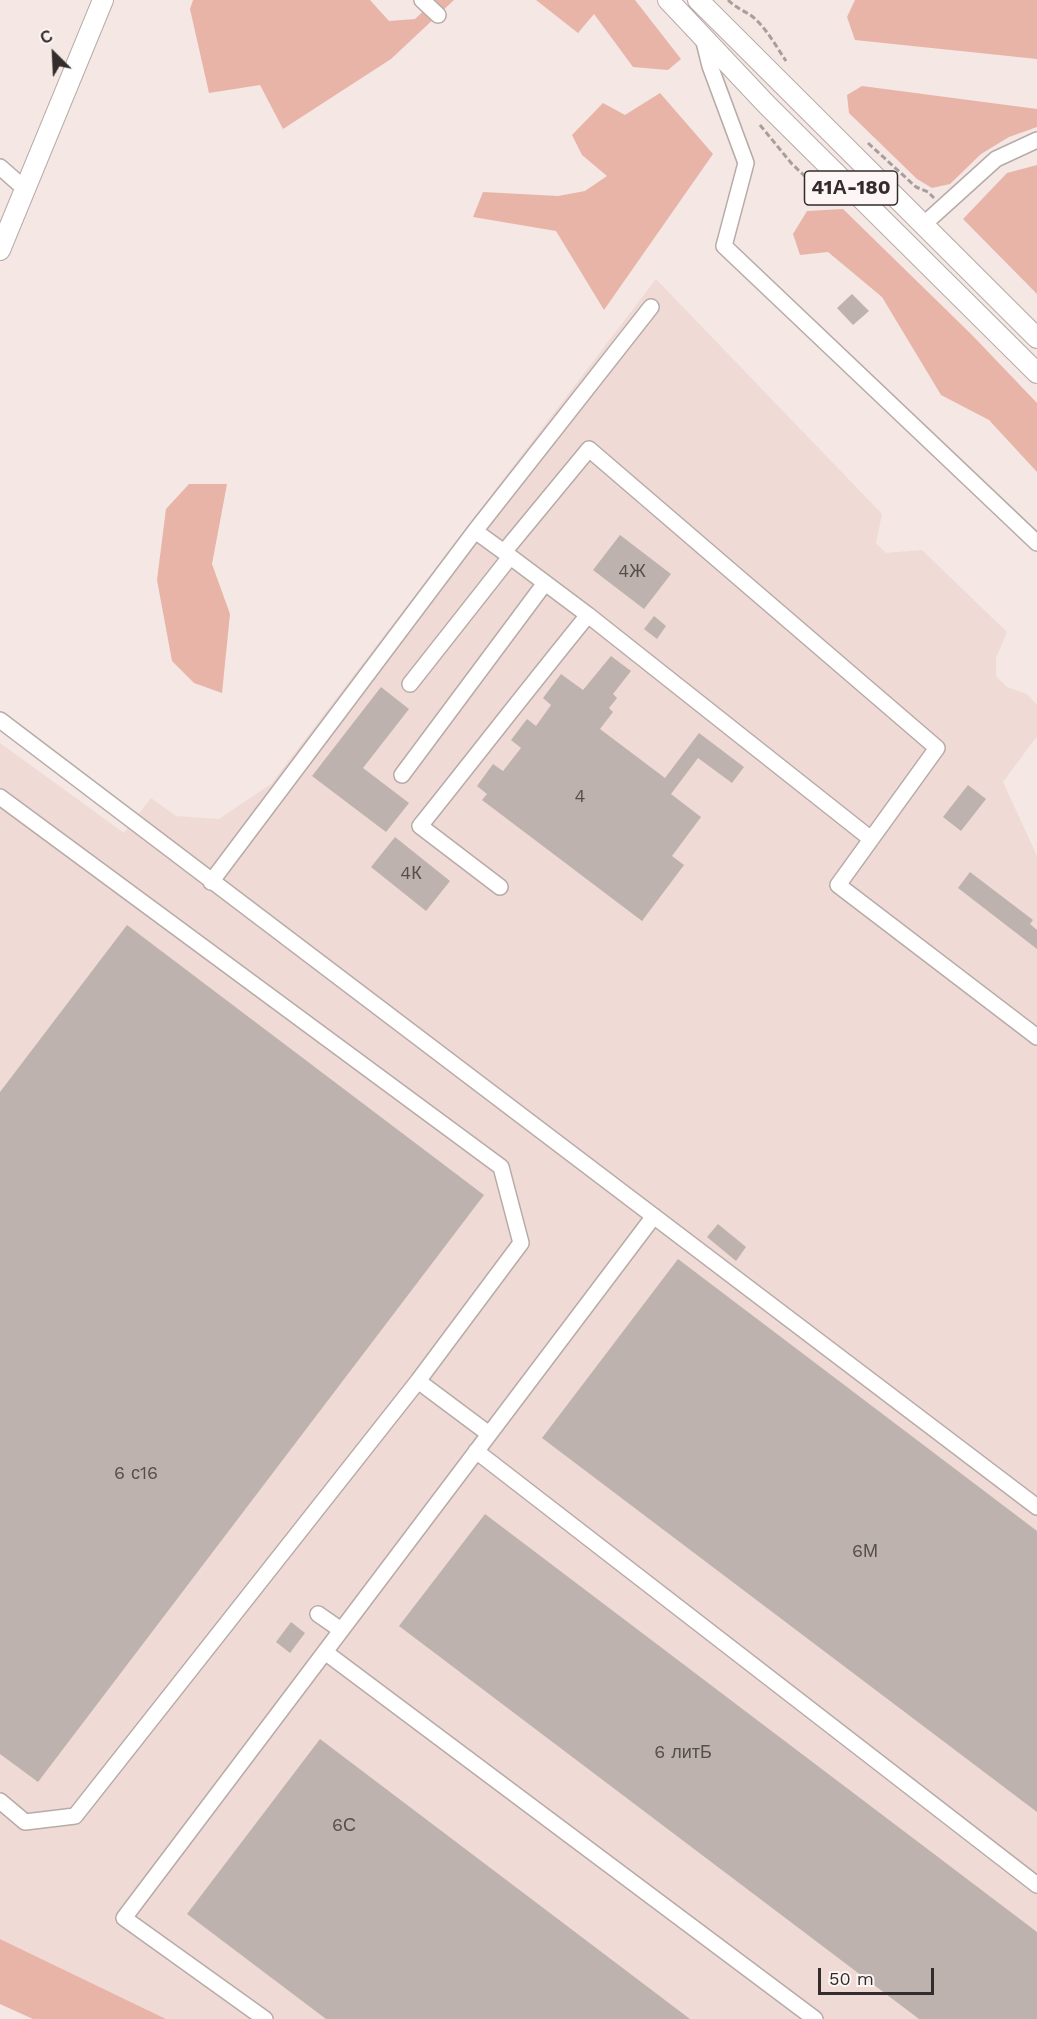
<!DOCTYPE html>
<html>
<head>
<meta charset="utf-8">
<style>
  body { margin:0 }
  #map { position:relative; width:1037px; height:2019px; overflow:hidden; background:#f4e7e4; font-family:"Work Sans",sans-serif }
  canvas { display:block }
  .north { position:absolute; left:24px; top:24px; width:60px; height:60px; -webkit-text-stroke:4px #fef6f4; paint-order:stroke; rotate:336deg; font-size:16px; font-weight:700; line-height:24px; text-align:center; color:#322d2c }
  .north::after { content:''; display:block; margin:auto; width:21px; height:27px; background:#322d2c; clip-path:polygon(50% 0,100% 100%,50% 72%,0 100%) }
  .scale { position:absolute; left:818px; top:1968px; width:116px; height:27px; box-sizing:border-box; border:3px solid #322d2c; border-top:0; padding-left:8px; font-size:18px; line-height:21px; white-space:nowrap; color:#322d2c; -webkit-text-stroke:4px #fef6f4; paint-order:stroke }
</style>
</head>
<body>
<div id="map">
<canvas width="1037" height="2019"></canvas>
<div class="north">С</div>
<div class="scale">50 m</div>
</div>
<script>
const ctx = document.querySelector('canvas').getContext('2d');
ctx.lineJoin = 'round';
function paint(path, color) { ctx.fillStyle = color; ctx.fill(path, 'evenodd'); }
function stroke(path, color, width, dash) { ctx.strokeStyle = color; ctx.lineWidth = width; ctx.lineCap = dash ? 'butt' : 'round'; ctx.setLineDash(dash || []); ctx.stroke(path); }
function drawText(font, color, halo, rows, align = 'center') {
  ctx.font = font + ' "Work Sans",sans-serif'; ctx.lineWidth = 4.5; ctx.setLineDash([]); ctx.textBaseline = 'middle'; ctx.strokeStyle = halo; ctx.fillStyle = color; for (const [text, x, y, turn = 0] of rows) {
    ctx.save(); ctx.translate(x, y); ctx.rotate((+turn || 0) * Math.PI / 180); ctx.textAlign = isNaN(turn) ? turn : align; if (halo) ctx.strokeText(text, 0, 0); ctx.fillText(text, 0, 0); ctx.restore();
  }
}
const built = new Path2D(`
  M656,279l226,235 -6,29 10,10 36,-3 85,82 -11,26v18l11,11 20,7 10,11v31l-34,46 34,74v1163h-871l-166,-80v-1196l124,90 27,-35 25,18 43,3 52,-35z`);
const green = new Path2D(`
  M193,0h177l19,21 26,-2 20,-19h19l-63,59 -108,70 -23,-44 -51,8 -19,-84z
  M536,0h99l46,59 -13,11 -35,-3 -39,-53 -16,19z
  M855,0h182v59l-182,-19 -8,-23z
  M862,86l175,23v18l-28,10 -28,17 -31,30 -18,4 -15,-9 -68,-66 -2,-18z
  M660,93l53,61 -109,156 -48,-79 -83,-14 10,-25 75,4 27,-5 22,-15 -25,-21 -10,-20 31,-32 22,12z
  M1037,165v129l-74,-75 44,-46z
  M843,209l129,126 65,68v69l-48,-52 -48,-25 -59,-98 -54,-45 -28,3 -7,-21 14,-23z
  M189,484h38l-15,80 18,50 -8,79 -28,-10 -22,-22 -15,-81 9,-71z
  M0,1939l166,80h-133l-33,-15z`);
const building = new Path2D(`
  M852,294l17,17 -16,14 -16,-17z
  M620,535l51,39 -27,35 -51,-39z
  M654,616l12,10 -9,13 -13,-10z
  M611,656l20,15 -18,23 4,4 -8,10 4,4 -13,17 65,49 34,-45 45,34 -12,16 -34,-25 -27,36 30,23 -29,39 12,9 -42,56 -160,-121 5,-6 -10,-8 16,-22 10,7 18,-23 -10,-8 16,-21 9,7 15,-21 -8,-7 18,-24 22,16z
  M381,687l28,22 -46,59 46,35 -23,29 -74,-56z
  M968,785l18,14 -25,32 -18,-14z
  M395,837l55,44 -24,30 -55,-44z
  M970,872l63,48 -3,4 7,6v19l-79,-61z
  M127,925l357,270 -446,587 -38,-28v-662z
  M718,1224l28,23 -10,14 -29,-24z
  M678,1259l359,272v281l-495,-374z
  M485,1514l552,418v87h-118l-520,-393z
  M291,1622l14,11 -15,20 -14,-11z
  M320,1739l370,280h-364l-139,-105z`);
const path = new Path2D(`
  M728,0c8,8 17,11 25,17 13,11 23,29 33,44
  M760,125l32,39 34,32
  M868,143l48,44 12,5 6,6`);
const minor = new Path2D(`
  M422,0l16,15
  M703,38l7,28 36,97 -22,83 313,297
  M0,167l25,22
  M923,225l73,-66 41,-19
  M475,531l29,21 85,-103 348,299 -99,137 199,152
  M504,552l84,63 283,224
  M410,684l100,-127
  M0,720l1037,787
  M402,775l143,-192
  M0,797l501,370 20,76 -103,138 -343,435 -50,6 -25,-21
  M211,882l264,-351 176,-224
  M500,887l-80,-61c56,-70 111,-141 168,-211
  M418,1381l71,53
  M476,1451l561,434
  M318,1614l23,16
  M325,1652l490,367
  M265,2019l-141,-101 530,-702`);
const major = new Path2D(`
  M668,0l99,105 270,268
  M698,0l339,338
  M0,250l103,-250`);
const numberNames = [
  ["4Ж",632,572],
  ["4",580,797],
  ["4К",411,874],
  ["6 с16",136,1474],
  ["6М",865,1552],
  ["6 литБ",683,1753],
  ["6С",344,1826]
];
const shields = [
  [851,188,93]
];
const shieldNames = [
  ["41А-180",851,188]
];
paint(built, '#efdad6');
paint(green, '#e8b4a7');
paint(building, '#beb2af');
stroke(minor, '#b7aba8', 18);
stroke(major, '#b7aba8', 22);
stroke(path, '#a89e9c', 3, [6, 3]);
stroke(minor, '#fff', 15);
stroke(major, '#fff', 20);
drawText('18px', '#554e4d', null, numberNames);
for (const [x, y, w] of shields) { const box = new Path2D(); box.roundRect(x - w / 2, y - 17, w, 34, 4.5); ctx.fillStyle = '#fef6f4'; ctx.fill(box); stroke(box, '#322d2c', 1.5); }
drawText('bold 20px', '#322d2c', null, shieldNames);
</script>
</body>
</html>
